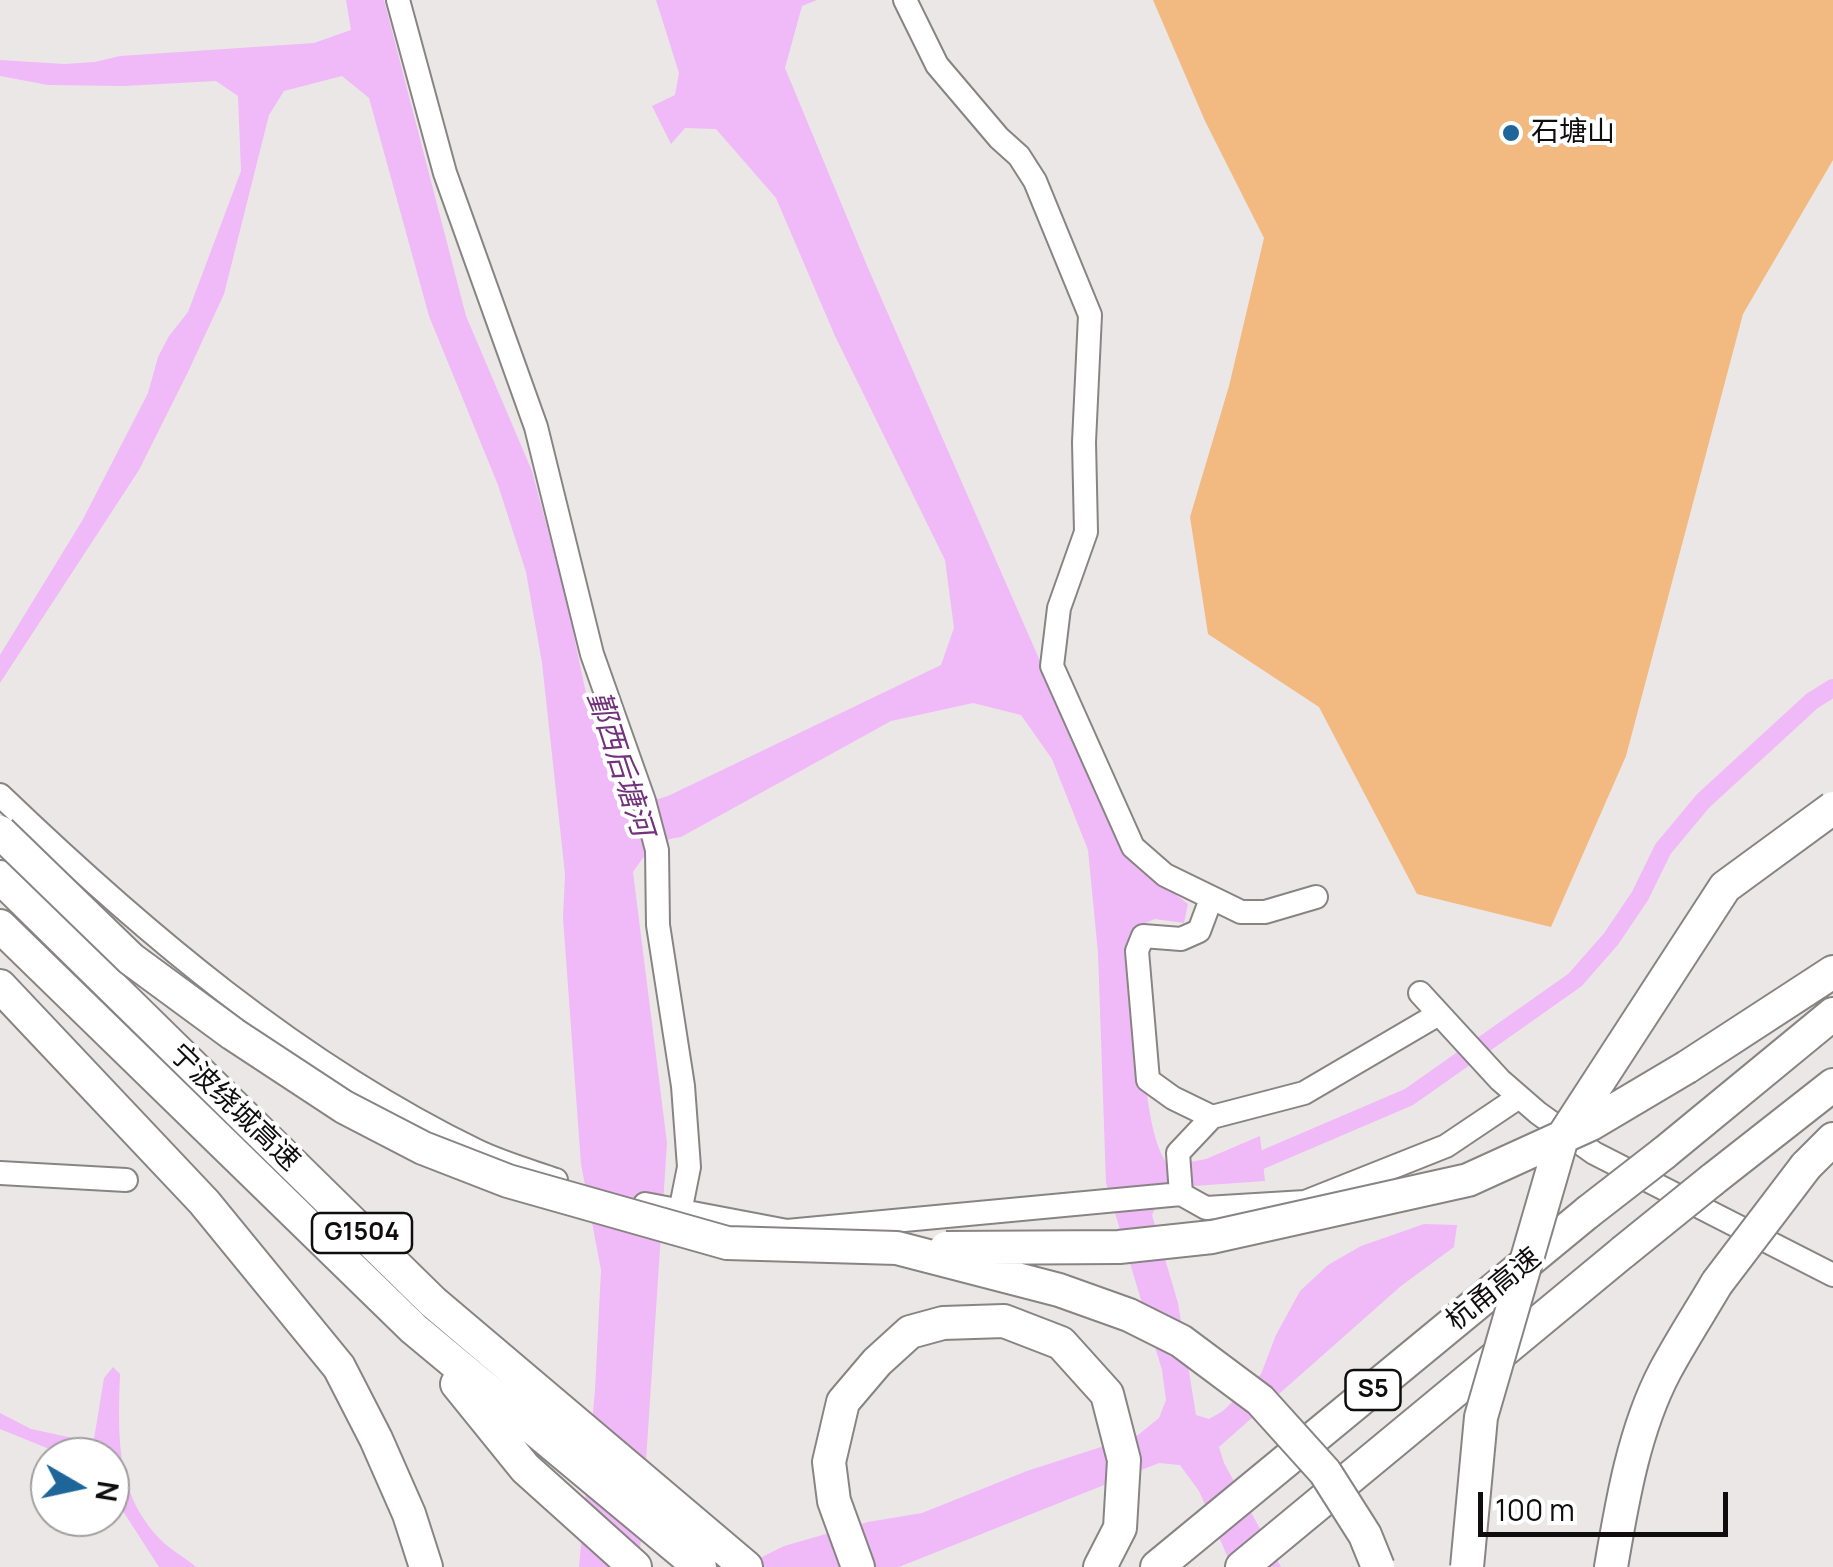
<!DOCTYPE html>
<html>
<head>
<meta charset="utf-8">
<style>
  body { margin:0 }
  #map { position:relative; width:1833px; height:1567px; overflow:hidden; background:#ece7e7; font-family:Manrope,sans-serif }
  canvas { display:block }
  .north { position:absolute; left:30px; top:1437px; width:100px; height:100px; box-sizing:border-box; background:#fff; border:2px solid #9f9e9e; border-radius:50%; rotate:99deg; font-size:28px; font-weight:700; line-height:40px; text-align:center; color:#0f0d0d }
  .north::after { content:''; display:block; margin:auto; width:35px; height:45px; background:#1e669a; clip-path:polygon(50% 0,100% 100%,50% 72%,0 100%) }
  .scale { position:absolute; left:1478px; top:1492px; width:250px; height:45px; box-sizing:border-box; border:5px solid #0f0d0d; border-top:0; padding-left:12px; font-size:30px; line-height:35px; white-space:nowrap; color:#0f0d0d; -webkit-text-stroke:8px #fff; paint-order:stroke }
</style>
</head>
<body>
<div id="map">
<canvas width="1833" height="1567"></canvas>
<div class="north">N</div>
<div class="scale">100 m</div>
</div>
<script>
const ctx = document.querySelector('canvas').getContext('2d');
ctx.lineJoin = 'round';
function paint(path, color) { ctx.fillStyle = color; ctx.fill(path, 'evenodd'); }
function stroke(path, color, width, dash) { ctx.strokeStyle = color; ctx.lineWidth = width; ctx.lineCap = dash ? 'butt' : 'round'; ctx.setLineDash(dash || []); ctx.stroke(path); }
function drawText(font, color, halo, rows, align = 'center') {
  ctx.font = font + ' Manrope,"Noto Sans SC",sans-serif'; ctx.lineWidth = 8; ctx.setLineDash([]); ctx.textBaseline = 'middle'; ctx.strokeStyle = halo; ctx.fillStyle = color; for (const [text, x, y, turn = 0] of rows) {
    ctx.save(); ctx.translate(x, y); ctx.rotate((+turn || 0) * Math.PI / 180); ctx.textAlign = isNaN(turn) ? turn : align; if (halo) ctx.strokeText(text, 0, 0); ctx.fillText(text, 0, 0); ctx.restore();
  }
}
const green = new Path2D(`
  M1153,0h680v160l-90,154 -117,442 -75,171 -134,-33 -98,-187 -111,-73 -18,-117 39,-131 35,-148 -59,-117z`);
const water = new Path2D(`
  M346,0h38l82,316 66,155 34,127 23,110 35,101 44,-13 273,-131 13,-37 -9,-68 -110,-224 -59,-138 -60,-69 -31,-1 -14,16 -19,-38 23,-11 4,-22 -23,-73h161l-15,6 -17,62 83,200 197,450 98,167 25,19 -4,19 -29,-4 -17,7c3,52 0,205 31,240l37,-7 54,-23 5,45 -100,7 -13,27 26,88 18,112 13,4 14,-8 38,-37 15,-39 24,-44 28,-26 33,-19 63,-22 33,1 -3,22 -53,39 -182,161 5,16 57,104h-49l-33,-76 -19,-26 -21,-2 -260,104h-157l42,-21 84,-24 54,-9 105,-42 111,-36 21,-17 7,-18 -4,-30 -56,-187 -8,-230 -10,-103 -36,-91 -31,-44 -48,-12 -82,18 -210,116c-26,3 -34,15 -48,35l34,271 -28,424h-60l16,-177 6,-120 -20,-106 -18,-246 2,-44 -23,-211 -16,-91 -28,-87 -69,-169 -60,-218 -27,-22 -58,15 -15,24 -45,179 -36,78 -49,98 -139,213v-28l82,-134 66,-128 10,-36 11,-21 19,-24 53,-141 -3,-75 -22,-15 -92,5 -76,-1 -48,-9v-16l64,4 31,-2 25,-6 194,-13 37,-13z
  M113,1367l7,7c-2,63 -5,122 44,169 10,9 22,15 32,24h-37l-49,-76v-34h-41l-69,-28v-16l31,16 56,12 7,-2 10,-61z`);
const canal = new Path2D(`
  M1243,1168l166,-71 166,-117 36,-41 29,-43 23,-47 40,-48 109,-100 21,-13`);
const minor = new Path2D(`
  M398,0l47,173 91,254 56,227 52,147 13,49 1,75 25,161 6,81 -9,45
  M905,0l32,65 62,73 20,18 16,25 55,134 -6,127 2,90 -27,76 -7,58 81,181 32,28 76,37h24l51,-15
  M0,795c143,137 298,269 477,356 25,12 53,20 79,29
  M1211,899l-12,32 -18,8 -38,-3 -6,15 11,129 25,18 39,19 92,-24 133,-78
  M1420,993l80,87 38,33 56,40 239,122
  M0,1173l126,7
  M1181,1194l-3,-41 34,-36
  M645,1204l142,27 394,-37 25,14 99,-6 141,-56 73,-49`);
const highway = new Path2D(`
  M0,877l433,425 313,265
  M0,926l414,403 286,238
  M0,986l204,216 135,165 37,72 33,75 17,53
  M1687,1067l146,-95
  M1664,1153l169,-139
  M1806,1166l27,-27
  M1712,1180l121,-95
  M457,1384l68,84 110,99
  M858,1567l-24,-66 -5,-39 14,-60 34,-40 33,-30 33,-9 61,-2 57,22 46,51 17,66 -4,68 -20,39
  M1157,1567l431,-355
  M1242,1567l381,-315
  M1611,1567c11,-65 23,-137 54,-196 16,-30 35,-59 52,-88`);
const highwayBridge = new Path2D(`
  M0,832l131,127 102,75 111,73 79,41 85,33 219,62 170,5 162,42 70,25 52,26 79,59 65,72 40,63 13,32
  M1588,1212l76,-59
  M946,1248l173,-1 93,-10 256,-57 123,-56 96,-57
  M1623,1252l89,-72
  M1717,1283l89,-117
  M1467,1567l14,-150 81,-279 163,-251 108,-79`);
const markers = [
  [1511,133,10,"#1e669a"]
];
const shields = [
  [362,1233,100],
  [1373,1390,55]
];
const shieldNames = [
  ["G1504",362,1233],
  ["S5",1373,1390]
];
const poiNames = [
  ["石塘山",1531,133]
];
const streetNames = [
  ["宁波绕城高速",234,1108,44],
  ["杭甬高速",1494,1290,-39]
];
const waterNames = [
  ["鄞西后塘河",619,764,72]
];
paint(green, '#f2b981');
paint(water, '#f0b9f8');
stroke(canal, '#f0b9f8', 18);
stroke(minor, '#888484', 26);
stroke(highway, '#888484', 36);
stroke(minor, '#fff', 22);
stroke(highway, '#fff', 32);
stroke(highwayBridge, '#888484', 36, []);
stroke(highwayBridge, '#fff', 32);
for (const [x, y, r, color] of markers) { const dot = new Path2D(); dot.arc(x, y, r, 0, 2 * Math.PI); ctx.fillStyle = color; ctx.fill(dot); stroke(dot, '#fff', 4); }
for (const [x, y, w] of shields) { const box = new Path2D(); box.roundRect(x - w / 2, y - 20, w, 40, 8); ctx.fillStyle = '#fff'; ctx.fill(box); stroke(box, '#0f0d0d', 2.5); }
drawText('bold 25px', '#0f0d0d', null, shieldNames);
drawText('28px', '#0f0d0d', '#fff', poiNames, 'left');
drawText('28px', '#0f0d0d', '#fff', streetNames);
drawText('italic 30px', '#71317b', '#fff', waterNames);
</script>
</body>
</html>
